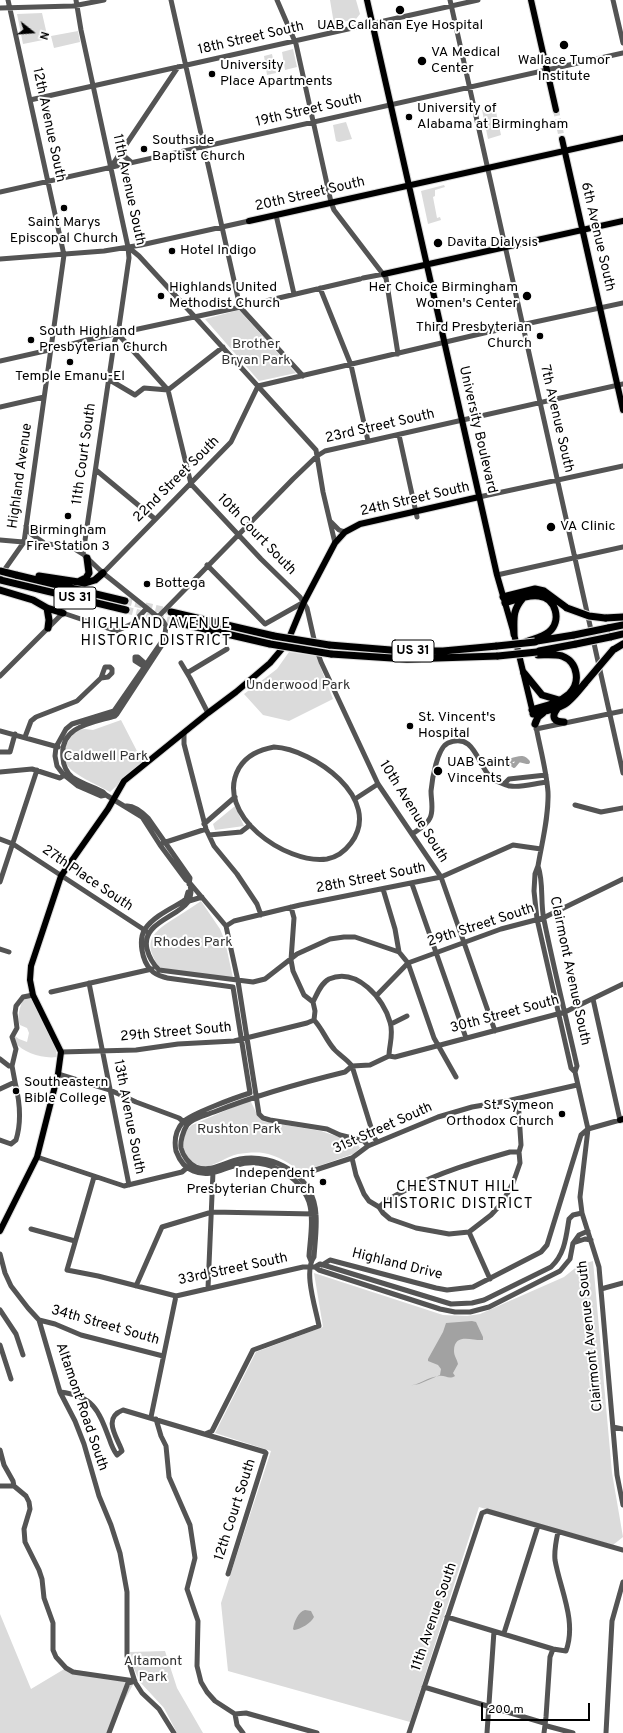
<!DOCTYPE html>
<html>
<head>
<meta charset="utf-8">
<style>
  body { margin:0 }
  #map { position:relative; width:623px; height:1733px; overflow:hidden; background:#fff; font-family:Overpass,sans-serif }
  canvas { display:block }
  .north { position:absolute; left:12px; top:12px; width:40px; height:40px; -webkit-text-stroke:3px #fff; paint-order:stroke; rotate:107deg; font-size:11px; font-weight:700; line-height:16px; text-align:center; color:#000 }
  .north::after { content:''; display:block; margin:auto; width:14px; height:18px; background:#000; clip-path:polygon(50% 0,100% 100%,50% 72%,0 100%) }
  .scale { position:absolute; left:481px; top:1703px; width:109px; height:18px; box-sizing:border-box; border:2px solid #000; border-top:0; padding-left:5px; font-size:12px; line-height:14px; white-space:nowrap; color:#000; -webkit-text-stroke:3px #fff; paint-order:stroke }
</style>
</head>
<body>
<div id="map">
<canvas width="623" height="1733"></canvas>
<div class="north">N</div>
<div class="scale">200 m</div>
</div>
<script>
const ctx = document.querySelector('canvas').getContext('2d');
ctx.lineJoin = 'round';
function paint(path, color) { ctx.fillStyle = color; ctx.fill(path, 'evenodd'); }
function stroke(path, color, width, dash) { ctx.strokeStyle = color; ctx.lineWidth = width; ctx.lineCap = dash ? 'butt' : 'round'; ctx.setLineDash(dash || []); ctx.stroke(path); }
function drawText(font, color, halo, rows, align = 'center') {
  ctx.font = font + ' Overpass,sans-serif'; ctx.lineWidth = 4; ctx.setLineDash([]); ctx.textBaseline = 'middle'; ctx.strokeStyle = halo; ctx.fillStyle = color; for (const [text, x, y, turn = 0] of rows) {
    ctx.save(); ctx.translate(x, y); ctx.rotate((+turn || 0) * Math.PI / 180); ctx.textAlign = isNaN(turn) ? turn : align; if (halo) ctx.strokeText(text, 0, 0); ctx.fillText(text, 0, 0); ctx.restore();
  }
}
const green = new Path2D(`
  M330,0h26l4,14 -4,5 -22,5z
  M42,13l6,26 -25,5 -6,-30z
  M78,31l2,11 -26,6 -3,-12z
  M293,49l4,18 -12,3 -3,-18z
  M272,54l4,19 -9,2 -3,-19z
  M495,107l6,28 -13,4 -6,-29z
  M346,122l6,17 -13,3 -3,-1 -3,-16z
  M444,185l1,2 -10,3v6l-2,1 4,21 3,-1 1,3 -13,4 -7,-33z
  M239,310l57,63 -37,8 -54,-62z
  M289,652l27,4 17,43 -44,22 -26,-6 -19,-21 33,-25z
  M121,720l17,33 5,8 -33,31c-27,-16 -67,-25 -33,-62l8,-1 8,1z
  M235,806l9,20 -29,4 -2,-6z
  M201,901l19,28 5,12 8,37 -73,-10c-17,-24 -10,-34 12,-48 10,-6 20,-13 29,-19z
  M33,997l21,43 3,17c-14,2 -34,-4 -42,-15v-6l4,3 8,3 2,-9 -2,-5 -7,-3c-4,-7 0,-19 4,-27z
  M250,1100l8,16 4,5 59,10 36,12 3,5 -7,6 -52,18c-10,-8 -24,-17 -38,-19 -7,-1 -18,0 -25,1 -18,4 -32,23 -50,4 -3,-4 -6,-9 -5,-14 1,-9 2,-13 9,-19z
  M593,1261l19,212 11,64 -10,8 -134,-38 -69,215 -182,-51 -7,-68 50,-152 -56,-18 41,-81 67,-25 -9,-54 129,42 24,1 13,-2 84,-37 15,-12z
  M0,1614l31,75 35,-21 69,13 -28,52h-107z
  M165,1651l12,37 26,45h-26l-13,-25 -24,-26 -9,-20 -1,-10z`);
const water = new Path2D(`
  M472,1321l4,1 7,15v3c-10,1 -29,-8 -29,11 0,5 3,8 4,13l-5,9 2,3c-6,4 -10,-1 -16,0 -11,1 -20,9 -31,10l11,-2 21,-9 1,-6 -3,-4 -10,-4v-2l15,-27 3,-9z
  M305,1610l6,1 3,6c-3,6 -13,12 -20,13l-1,-1c1,-7 5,-17 12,-19z`);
const canal = new Path2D(`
  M527,762l-8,-2 -5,6 -4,-3 2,-3c6,-1 11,-5 16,2`);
const majorTunnel = new Path2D(`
  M556,110l6,29`);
const highwayTunnel = new Path2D(`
  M125,601l46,11
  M126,610l49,12`);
const minor = new Path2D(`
  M76,0l5,30 47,217 1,11 -11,76 50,56 23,94 70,75 39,38 7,11 9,40 5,14 57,122 63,93 54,154
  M171,0l69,307 63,69
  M277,0l19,44 35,158 3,8 52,68 12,76
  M450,0l173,773
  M613,0l10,43
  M0,8l73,-2 31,-6
  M30,100l448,-100
  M124,149v7l7,6
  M111,167l67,-100
  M0,192l623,-139
  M276,215l18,79
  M128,247l11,9 56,61 121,133 7,42 12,51
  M0,259l104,-8 37,-6 108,-24
  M363,278l21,-4
  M320,288l31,77 17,76
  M0,361l58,-13 29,-8 149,-32 124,-29
  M108,379l27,16 9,-7 24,2
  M168,390l55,-43
  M0,407l44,-10
  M399,435l18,82
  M96,470l59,49
  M479,497l144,-31
  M331,522l8,8 6,2
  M26,526l5,8 12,8
  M0,540l70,6 13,8 20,19 60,48 3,5 -2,16 -47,72 -2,2c-23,7 -56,10 -52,42 0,7 4,15 9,19 9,6 21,10 31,15l3,3 36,22 18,28 26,35 3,2 37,44 12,55 21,133 4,4 7,2 57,9 13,6 24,6 4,5
  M83,554l30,-204 2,-10 3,-6
  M207,565l58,59 39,-22
  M103,573l128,-131 27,-56 226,-53 139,-30
  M497,575l126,-28
  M0,576l24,-34 40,-287 -56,-255
  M158,617l135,-138 24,-23 8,-5 298,-67
  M135,657v4l11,7
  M135,657h3l9,8
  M181,663l9,15 18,35
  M187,673l40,-24
  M0,676l63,-63 53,18 16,-7 15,-16
  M535,721c4,24 11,46 13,71 1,24 -6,50 -10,74l-3,8 -1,17 3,28 34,149 4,4
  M536,729l87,-18
  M0,731l58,16
  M184,733v11l22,85 8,17 23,28 20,30 4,11
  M25,737l6,-16 5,-4 41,-16 24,-23 7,-1 4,-4v-4l-2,-2h-5l-4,11
  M274,747c39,2 110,52 77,96 -6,8 -13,14 -24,16 -41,6 -114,-45 -88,-91 8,-13 20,-18 35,-21z
  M0,752h10l5,-18
  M0,772l32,-3 28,9 6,-4
  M505,783l4,-4 37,-4
  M106,795l-5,1 -23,-10 -15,-12 -6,-8 -2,-10 1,-9 10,-18 6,-5 42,-13 51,-74
  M355,799l23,-15
  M575,805l26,7 22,-4
  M126,806c8,-1 16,6 22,12l42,60 -1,6
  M204,824l31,-27
  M412,834c6,-4 15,-9 18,-16 4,-8 1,-18 1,-27 1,-11 6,-43 17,-48 29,-13 30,30 48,38 4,1 11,5 14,5 11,2 26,-3 37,-4
  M209,835l32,-3 9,-7
  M0,839l13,5 133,87
  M163,843l43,-14
  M538,866c6,17 2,36 6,54 10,49 22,97 33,146l-2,6 13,57 -8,68 2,16 17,54 18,208 6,30
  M0,882l37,-112
  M190,884c1,6 2,12 -2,18 -12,16 -47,21 -41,47 2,8 6,15 12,21l94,12 12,-3 32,-25 33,-15 14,-2h11l44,15 9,11 26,75 22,39
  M412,884l54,154
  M383,889l12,40 4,23
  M188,892l-2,7 -4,3c-12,7 -29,15 -37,27 -7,11 -3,32 6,41 4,5 10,6 16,8l66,9
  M189,901l13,-4
  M291,907l3,11 -3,42 2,11 11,24 9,7
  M226,926l8,-5 66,-16 141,-28 72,-32 28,4
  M0,949l9,3
  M89,983l40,202
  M233,987l17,106
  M51,992l101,-23
  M377,995l31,-32 93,-34 42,-11 80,-39
  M313,1002c4,-8 8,-19 16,-23 28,-12 55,20 61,43 4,12 -1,23 -1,34l-19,9 -18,1
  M313,1002l2,9 -1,9
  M314,1020c8,8 12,20 20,29 5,6 13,10 18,17l22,71 3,5
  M391,1024l16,-8
  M61,1052l75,-2 42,-6 56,-3 73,-18 7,-3
  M389,1056l6,1 170,-45 58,-28
  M0,1059l9,7h3l4,-17 -4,-12 5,-9 -2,-15 1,-7 7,-9 10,-2
  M12,1066l3,16
  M58,1074l52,16 26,12 43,16 6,5
  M0,1089l15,-7c5,20 7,39 1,58l-5,4 -11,-4
  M250,1093c-13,4 -60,21 -67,29 -7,8 -9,19 -7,29 3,8 9,17 17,20 17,7 28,-2 44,-6 28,-8 62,9 72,37 5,16 1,38 0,54l2,5
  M37,1157l87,29 58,-14 7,-6
  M352,1158l4,17 8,19 5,7 10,6 4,6 7,6 26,9 33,6 20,-2 22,-17 11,-12 11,-20 7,-20 -1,-11 2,-7 -3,-46
  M297,1176l55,-18 16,-12 70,-29 34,-10 35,-6 70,-16
  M94,1177l-27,93 31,6 78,20 127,-29h12l5,-3 131,40 21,-1 12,-3 67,-33c14,-13 15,-30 18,-48l4,-4 9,-2
  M379,1207c8,-8 19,-13 29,-18 32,-17 67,-27 102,-37h9
  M31,1229l44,12
  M469,1232l21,47
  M574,1242l5,-7 9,-4
  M0,1254l5,19 6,13 17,22 11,12 21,72 15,29 9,23 15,52 12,29 9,28 7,39v64l8,26 7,11 17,16 15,24
  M322,1265l8,-5 106,28 11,2 26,-3 68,-35 6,-7 34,-110 7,-6 32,-9 -27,-121
  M315,1267l4,3 121,39 15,3h15l19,-5 71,-36 10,-12 3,-16 12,-4 6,1
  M136,1286l26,-59 50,-15 102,2
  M208,1288l5,-116
  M601,1289l22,-6
  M0,1310l16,24 7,21
  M39,1320l16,4 26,11 82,21
  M0,1345l11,34
  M60,1392c33,4 38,17 49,46 2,6 4,12 8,17l5,-4c-5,-14 -20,-33 1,-41l142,42 1,1 -38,121
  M151,1417l25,-121
  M156,1419l5,17 5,10 3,31 21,48 5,33 -8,31 11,32 -1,45 4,16 6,10 8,9 20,13 2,11 6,8
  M613,1427l10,2
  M205,1434l7,-3 41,-81 66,-24c-3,-17 -16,-55 -5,-69 1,-14 3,-29 2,-42 -2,-39 -41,-62 -76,-56 -16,3 -28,14 -44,8 -7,-3 -13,-11 -15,-19 -1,-6 2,-17 6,-23 5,-7 19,-10 27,-13 43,-17 86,-29 131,-40l7,-6
  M0,1450l4,15 9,16 1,5 12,10 3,6 1,7 -6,20 1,13 14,28 3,9 2,19 9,25v27l3,7 10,11 7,4 62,9
  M0,1486h14
  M447,1617l106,32 13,2c11,-30 -6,-62 -11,-91 -1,-10 1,-19 3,-28
  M504,1633l34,-107
  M424,1687l120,36 3,3 26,7
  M235,1714l11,-1 71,20
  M109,1733l19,-50 4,-1
  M409,1733l73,-220 5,-2 136,39
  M487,1733l7,-102
  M544,1733l2,-16 4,-60 3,-8
  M606,1733l6,-112 11,-39`);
const major = new Path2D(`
  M367,0l130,575 17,59 19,79
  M531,0l25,110
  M562,139l61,271
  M249,221l374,-83
  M384,274l239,-53
  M620,1120l3,-1
  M0,1231l37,-74 21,-83 3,-22 -28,-57 -3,-15 1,-14 30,-90 47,-67 16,-28 84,-68 28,-21 34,-29 17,-20 17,-41 31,-59 10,-11 15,-8 119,-27`);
const highway = new Path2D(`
  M16,575l109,26
  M39,576l46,7 10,-3 8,-7
  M0,580l126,30
  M80,581l6,-3 3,-5 -2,-15
  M0,590l33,10 14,8 16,5
  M503,597l32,-8 9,2 23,17
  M505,603c10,-3 23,-9 34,-7 17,2 23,25 10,36 -6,5 -16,7 -23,10
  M47,608l2,12 -1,8
  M171,612l103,24
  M605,618l18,-1
  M175,622l95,22
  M608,628l15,-3
  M514,634c0,-16 -2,-23 9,-36
  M610,637l13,-3
  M537,641l37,-6
  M329,645l74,6h40l54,-5
  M613,650l10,-6
  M539,651l37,-7
  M331,654l76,5 91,-3
  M524,673l18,22 17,5
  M557,709c-6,8 -3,13 7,13
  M532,710c13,-4 27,-7 37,-16 12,-11 9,-32 -7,-38 -8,-2 -16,-1 -24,-1
  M533,714c31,-7 32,-6 52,-31
  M535,724l3,-7 5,-4`);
const highwayBridge = new Path2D(`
  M0,571l16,4
  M567,608l22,8 16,2
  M574,635l34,-7
  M274,636l55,9
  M270,644l61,10
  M576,644l34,-7
  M497,646l38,-4
  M498,656l39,-4
  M585,683l28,-33`);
const markers = [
  [400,10,5,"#000"],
  [564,45,5,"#000"],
  [422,61,5,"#000"],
  [212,74,4,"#000"],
  [409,117,4,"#000"],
  [144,149,4,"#000"],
  [64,208,4,"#000"],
  [438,243,5,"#000"],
  [172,251,4,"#000"],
  [161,296,4,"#000"],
  [527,296,5,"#000"],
  [540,336,4,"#000"],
  [31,340,4,"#000"],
  [70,362,4,"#000"],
  [68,516,4,"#000"],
  [551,527,5,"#000"],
  [147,584,4,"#000"],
  [410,726,4,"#000"],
  [438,771,5,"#000"],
  [16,1091,4,"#000"],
  [562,1114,4,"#000"],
  [323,1182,4,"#000"]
];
const shields = [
  [75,598,42],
  [413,651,42]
];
const shieldNames = [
  ["US 31",75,598],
  ["US 31",413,651]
];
const poiNames = [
  ["UAB Callahan Eye Hospital",400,26,"center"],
  ["VA Medical",431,53],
  ["Center",431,69],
  ["Wallace Tumor",564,61,"center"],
  ["Institute",564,77,"center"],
  ["University",220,66],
  ["Place Apartments",220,82],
  ["University of",417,109],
  ["Alabama at Birmingham",417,125],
  ["Southside",152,141],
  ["Baptist Church",152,157],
  ["Saint Marys",64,223,"center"],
  ["Episcopal Church",64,239,"center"],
  ["Davita Dialysis",447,243],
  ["Hotel Indigo",180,251],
  ["Highlands United",169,288],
  ["Methodist Church",169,304],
  ["Her Choice Birmingham",518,288,"right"],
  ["Women's Center",518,304,"right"],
  ["Third Presbyterian",532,328,"right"],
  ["Church",532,344,"right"],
  ["South Highland",39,332],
  ["Presbyterian Church",39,348],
  ["Temple Emanu-El",70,377,"center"],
  ["VA Clinic",560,527],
  ["Birmingham",68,531,"center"],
  ["Fire Station 3",68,547,"center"],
  ["Bottega",155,584],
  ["St. Vincent's",418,718],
  ["Hospital",418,734],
  ["UAB Saint",447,763],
  ["Vincents",447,779],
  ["Southeastern",24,1083],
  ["Bible College",24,1099],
  ["St. Symeon",554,1106,"right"],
  ["Orthodox Church",554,1122,"right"],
  ["Independent",315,1174,"right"],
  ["Presbyterian Church",315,1190,"right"]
];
const streetNames = [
  ["18th Street South",251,39,-13],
  ["19th Street South",309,111,-13],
  ["12th Avenue South",48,125,78],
  ["11th Avenue South",128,190,78],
  ["20th Street South",310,195,-13],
  ["6th Avenue South",597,237,77],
  ["7th Avenue South",556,419,77],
  ["23rd Street South",380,427,-13],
  ["University Boulevard",477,430,77],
  ["11th Court South",85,454,-82],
  ["Highland Avenue",21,476,-82],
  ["22nd Street South",177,480,-45],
  ["24th Street South",415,500,-13],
  ["10th Court South",256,535,46],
  ["10th Avenue South",413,812,58],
  ["27th Place South",87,879,34],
  ["28th Street South",371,879,-11],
  ["29th Street South",481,926,-18],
  ["Clairmont Avenue South",569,971,78],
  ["30th Street South",505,1015,-15],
  ["29th Street South",176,1033,-5],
  ["13th Avenue South",128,1117,79],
  ["31st Street South",383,1129,-24],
  ["Highland Drive",397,1265,14],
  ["33rd Street South",233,1270,-12],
  ["34th Street South",105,1326,16],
  ["Clairmont Avenue South",591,1336,-96],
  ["Altamont Road South",81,1407,71],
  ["12th Court South",236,1510,-72],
  ["11th Avenue South",435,1617,-71]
];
const parkNames = [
  ["Brother",256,345],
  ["Bryan Park",256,361],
  ["Underwood Park",298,686],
  ["Caldwell Park",106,757],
  ["Rhodes Park",193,943],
  ["Rushton Park",239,1130],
  ["Altamont",153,1662],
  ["Park",153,1678]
];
const neighbourhoodNames = [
  ["HIGHLAND AVENUE",156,625],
  ["HISTORIC DISTRICT",156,642],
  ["CHESTNUT HILL",458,1188],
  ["HISTORIC DISTRICT",458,1205]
];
paint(green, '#dbdbdb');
paint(water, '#a2a2a2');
stroke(canal, '#a2a2a2', 4);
stroke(majorTunnel, '#d9d9d9', 6, [6, 3]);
stroke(highwayTunnel, '#d9d9d9', 7, [7, 3.5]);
stroke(major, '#dbdbdb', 8);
stroke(highway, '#dbdbdb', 9);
stroke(minor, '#545454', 5);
stroke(major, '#000', 6);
stroke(highway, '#000', 7);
stroke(highwayBridge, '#dbdbdb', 9, []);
stroke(highwayBridge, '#000', 7);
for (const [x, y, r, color] of markers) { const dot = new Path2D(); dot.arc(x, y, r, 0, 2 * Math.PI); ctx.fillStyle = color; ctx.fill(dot); stroke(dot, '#fff', 1.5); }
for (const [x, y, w] of shields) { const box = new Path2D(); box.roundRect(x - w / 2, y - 11, w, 22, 3); ctx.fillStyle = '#fff'; ctx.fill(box); stroke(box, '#000', 1); }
drawText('bold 13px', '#000', null, shieldNames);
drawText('14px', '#000', '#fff', poiNames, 'left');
drawText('14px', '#000', '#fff', streetNames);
drawText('14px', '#323232', '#fff', parkNames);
ctx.letterSpacing = '1px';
drawText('15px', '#000', '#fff', neighbourhoodNames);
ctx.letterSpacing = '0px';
</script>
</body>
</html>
